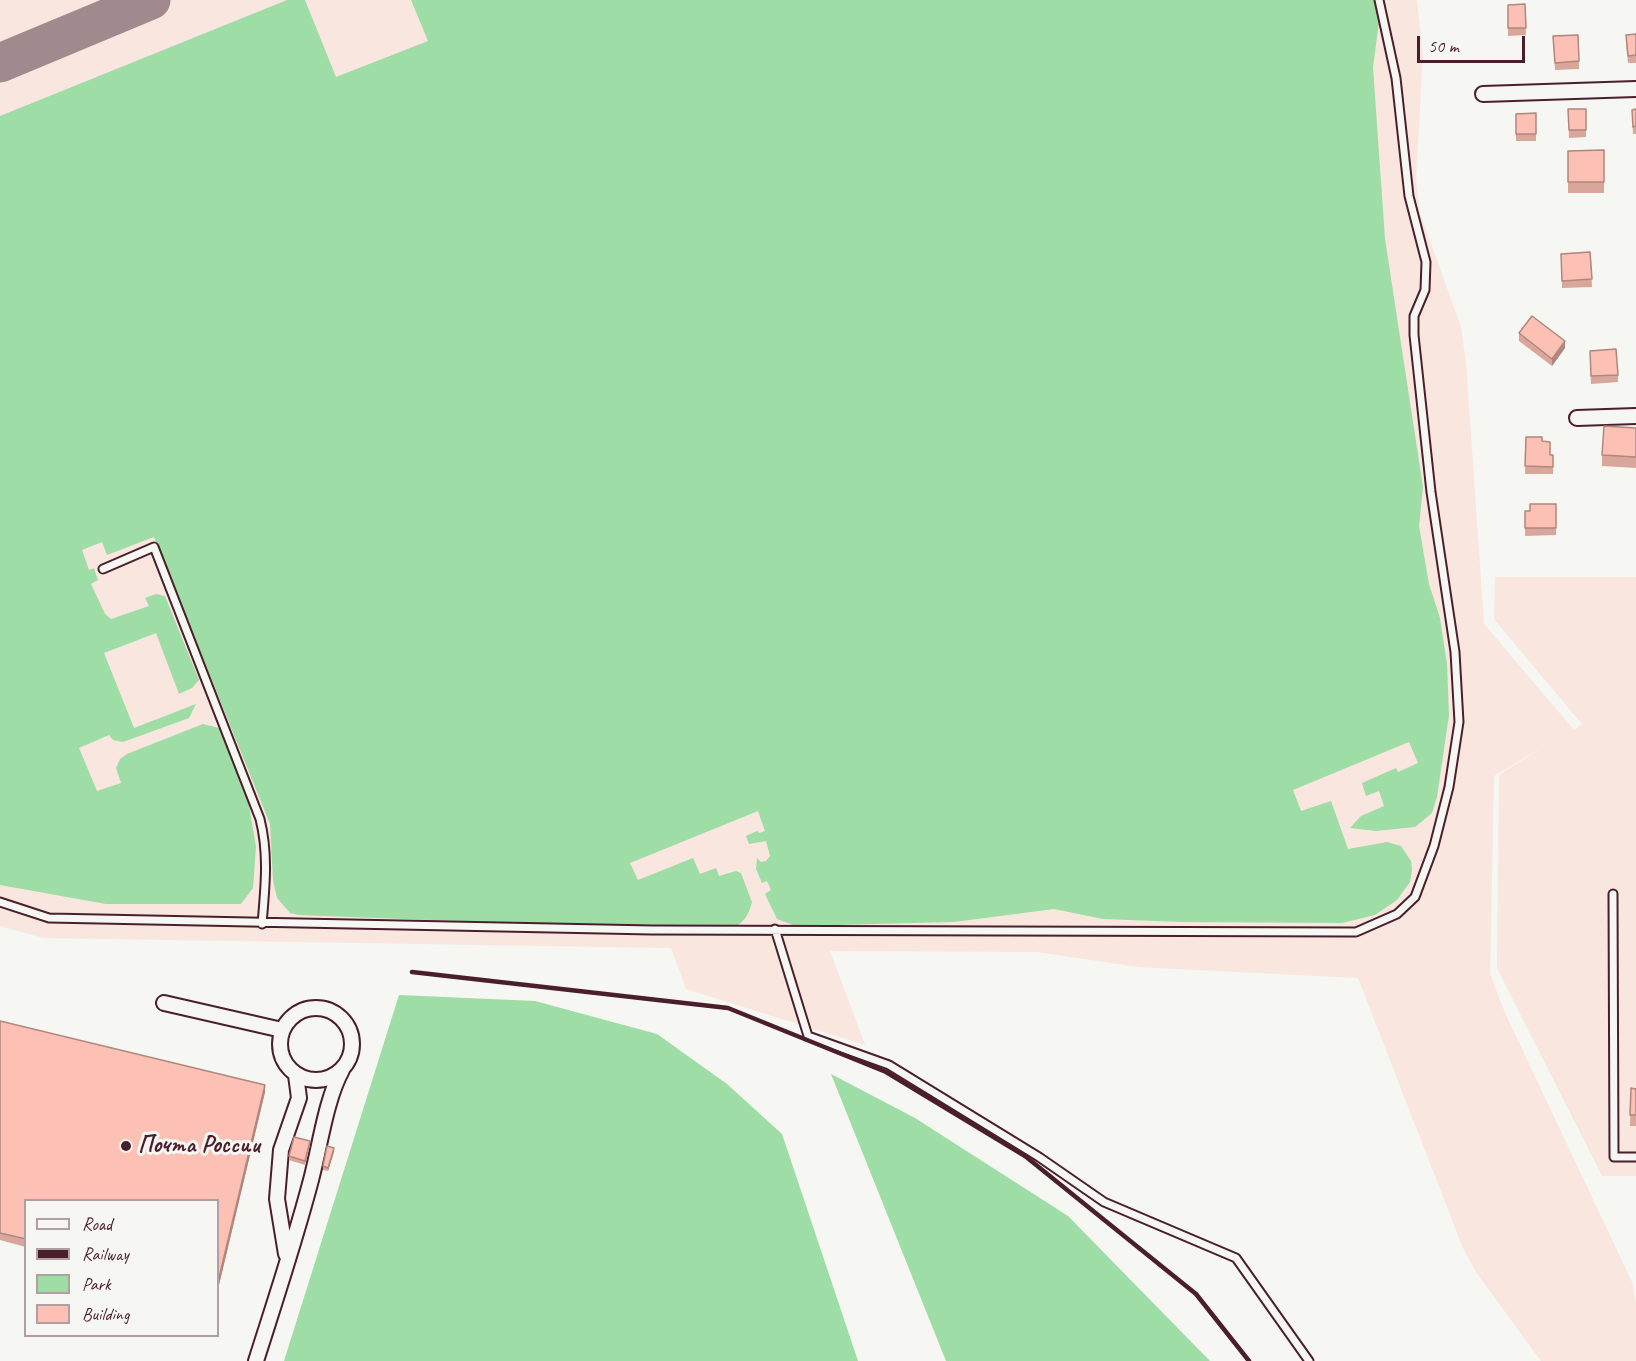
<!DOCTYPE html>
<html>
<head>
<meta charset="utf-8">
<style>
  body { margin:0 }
  #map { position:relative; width:1636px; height:1361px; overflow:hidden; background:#f6f6f2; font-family:Caveat,sans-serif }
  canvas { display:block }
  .legend { position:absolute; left:24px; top:1199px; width:195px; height:138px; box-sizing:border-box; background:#f6f6f2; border:2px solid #b1a0a2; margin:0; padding:8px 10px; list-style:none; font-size:18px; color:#4a1f2b }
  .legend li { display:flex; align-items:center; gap:12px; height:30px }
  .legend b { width:30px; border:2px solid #b1a0a2 }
  .scale { position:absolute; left:1417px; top:36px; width:108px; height:27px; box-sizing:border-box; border:3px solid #4a1f2b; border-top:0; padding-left:8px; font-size:18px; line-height:21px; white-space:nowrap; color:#4a1f2b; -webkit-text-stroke:4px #f6f6f2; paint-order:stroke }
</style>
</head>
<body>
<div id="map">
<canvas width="1636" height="1361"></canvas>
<ul class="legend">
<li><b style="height:8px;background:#f6f6f2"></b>Road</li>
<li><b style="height:8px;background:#4a1f2b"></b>Railway</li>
<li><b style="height:16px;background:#9edda5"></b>Park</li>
<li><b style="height:16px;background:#fcc1b4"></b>Building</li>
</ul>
<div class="scale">50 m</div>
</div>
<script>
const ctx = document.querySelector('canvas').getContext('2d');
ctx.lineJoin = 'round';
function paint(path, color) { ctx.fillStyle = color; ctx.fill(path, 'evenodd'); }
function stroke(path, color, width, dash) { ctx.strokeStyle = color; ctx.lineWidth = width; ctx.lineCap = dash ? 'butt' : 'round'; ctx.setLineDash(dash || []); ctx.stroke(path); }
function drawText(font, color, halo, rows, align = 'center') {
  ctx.font = font + ' Caveat,sans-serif'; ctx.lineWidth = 6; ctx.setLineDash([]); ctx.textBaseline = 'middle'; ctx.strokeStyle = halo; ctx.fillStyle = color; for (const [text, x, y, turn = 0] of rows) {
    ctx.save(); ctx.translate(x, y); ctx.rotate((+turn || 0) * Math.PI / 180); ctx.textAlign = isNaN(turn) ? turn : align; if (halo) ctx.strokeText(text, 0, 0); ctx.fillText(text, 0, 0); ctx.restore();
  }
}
const built = new Path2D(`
  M0,0h1417l6,56 -7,123 4,34 41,114 5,36 18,261 90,106 8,-6 -88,-105 1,-42h141v599h-34l-105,-208 2,-193 49,-31 -54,32 -4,198 15,39 127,269 4,21v58h-95l-65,-89 -13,-24 -105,-270 -220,-11 -101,-15 -207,-1 35,94 -179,-56 -15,-41 -627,-10 -44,-12z`);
const green = new Path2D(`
  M287,0h18l31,77 92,-36 -17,-41h971l-9,67 12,172 38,248 -4,39 10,58 11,34 7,46 2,51 -12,82 -5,16 -17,14 -39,4 -26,-3 11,-12 23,-10 -5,-15 -13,5 -4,-13 34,-15 2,4 20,-9 -9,-21 -116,48 8,21 30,-10 17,48 39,-7 14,4 10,15 1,9 -2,12 -13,18 -22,15 -33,8 -161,-1 -78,-3 -49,-10 -100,13 -158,4 -19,-7 -12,-25 6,-4 -4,-9 -5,2 -6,-14 1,-11 4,4 5,-1 4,-5 -4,-15 -17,3 -3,-8 11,-5 2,2 6,-2 -7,-20 -128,52 8,17 55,-22 7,16 16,-6 3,8 17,-5 5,2 11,29c-5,20 -13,25 -32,29l-422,-16 -8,-2 -13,-15 -4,-18 -3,-56 -116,-287 -47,18 -5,-13 -20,8 7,20 5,-2 4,12 -7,4 14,30 6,5 38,-13 -4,-8 11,-4 9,2 34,84 -7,8 -13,6 -23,-61 -52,20 30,75 62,-24 -7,14 -66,24 -10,-2 -4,-5 -30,13 18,43 24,-8 -5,-15 4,-9 7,-5 76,-30 16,4 29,72 8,47 -3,41 -12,16h-135l-106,-19v-769z
  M399,995l136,6 122,33 70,50 55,50 76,227h-574z
  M831,1074l84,44 153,98 142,145h-264z`);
const taxiway = new Path2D(`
  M0,63l151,-63`);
const lane = new Path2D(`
  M103,569l51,-22 106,272c9,36 5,69 2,105
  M1613,894l1,263h22
  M0,902l49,16 603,12 704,2 41,-18 18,-17 19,-51 15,-59 10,-65 -4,-70 -24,-160 -17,-157v-19l11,-26 1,-28 -17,-66 -13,-118 -17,-78
  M775,929l33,107 81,29 150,92 65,45 132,56 73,103`);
const street = new Path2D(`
  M1483,94l153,-5
  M1577,418l59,-2
  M164,1003l118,27
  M280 1044a36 36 0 1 1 72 0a36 36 0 1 1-72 0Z
  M286,1254l-9,-55 4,-49 18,-52 -3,-23
  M256,1361c19,-60 39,-120 55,-181 9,-34 15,-81 31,-110`);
const rail = new Path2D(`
  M412,972l316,36 158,64 139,84 171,138 53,67`);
const wall = new Path2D(`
  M1525,4l1,31 -18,1v-31z
  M1636,34v29h-8l-2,-21z
  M1553,36l26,25v8l-24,1z
  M1568,109h18v28l-17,1z
  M1636,109v25h-3l-1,-24z
  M1536,113v28h-20v-27z
  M1604,150v43h-36v-42z
  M1590,252l2,35 -30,1 -1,-34z
  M1519,333l46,15 -13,18 -33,-25z
  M1590,358l28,17v7l-27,2z
  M1636,428v40l-34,-2v-11z
  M1526,437l16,4 8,14h3v19h-28z
  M1556,504v31l-31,1v-25h5z
  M0,1021l265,71 -47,197v-89h-192v47l-26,-7z
  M1631,1088l5,1v37h-6z
  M310,1145l-5,20 -16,-5v-4z
  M334,1152l-6,19 -5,-1v-4z`);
const shadedWall = new Path2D(`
  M1565,341v7l-13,18v-7z
  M265,1085v7l-47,197v-7z
  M334,1148v4l-6,19v-3z`);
const building = new Path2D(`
  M1525,4l1,24h-18v-23z
  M1636,34v21l-8,1 -2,-21z
  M1578,35l1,26 -24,2 -2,-27z
  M1568,109h18v21h-17z
  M1636,109v17l-3,1 -1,-17z
  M1536,113v21h-20v-20z
  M1604,150v32h-36v-31z
  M1590,252l2,27 -30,2 -1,-27z
  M1532,316l33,25 -13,18 -33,-26z
  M1616,349l2,26 -27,1 -1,-25z
  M1604,426l32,2v29l-34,-2z
  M1526,437h16v4l8,1v13h3v12l-28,-1z
  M1530,504h26v24h-31v-17h5z
  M0,1021l265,64 -47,197v-82h-192v39l-26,-6z
  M1631,1088l5,1v26h-6z
  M294,1137l16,4 -5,20 -16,-5z
  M327,1146l7,2 -6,20 -5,-2z`);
const markers = [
  [126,1146,6,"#4a1f2b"]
];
const poiNames = [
  ["Почта России",138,1146]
];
paint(built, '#f8e6df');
paint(green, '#9edda5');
stroke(taxiway, '#a08a8e', 39);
stroke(lane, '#4a1f2b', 11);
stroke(street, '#4a1f2b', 18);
stroke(lane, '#f6f6f2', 7);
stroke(street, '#f6f6f2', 14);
stroke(rail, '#4a1f2b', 4.5);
paint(wall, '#d9a69b');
paint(shadedWall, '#b0877e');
paint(building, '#fcc1b4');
stroke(building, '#b0877e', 1.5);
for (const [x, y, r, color] of markers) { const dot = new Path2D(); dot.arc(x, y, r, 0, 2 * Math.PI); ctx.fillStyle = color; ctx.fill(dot); stroke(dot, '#f6f6f2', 2); }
drawText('bold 24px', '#4a1f2b', '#f6f6f2', poiNames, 'left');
</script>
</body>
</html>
